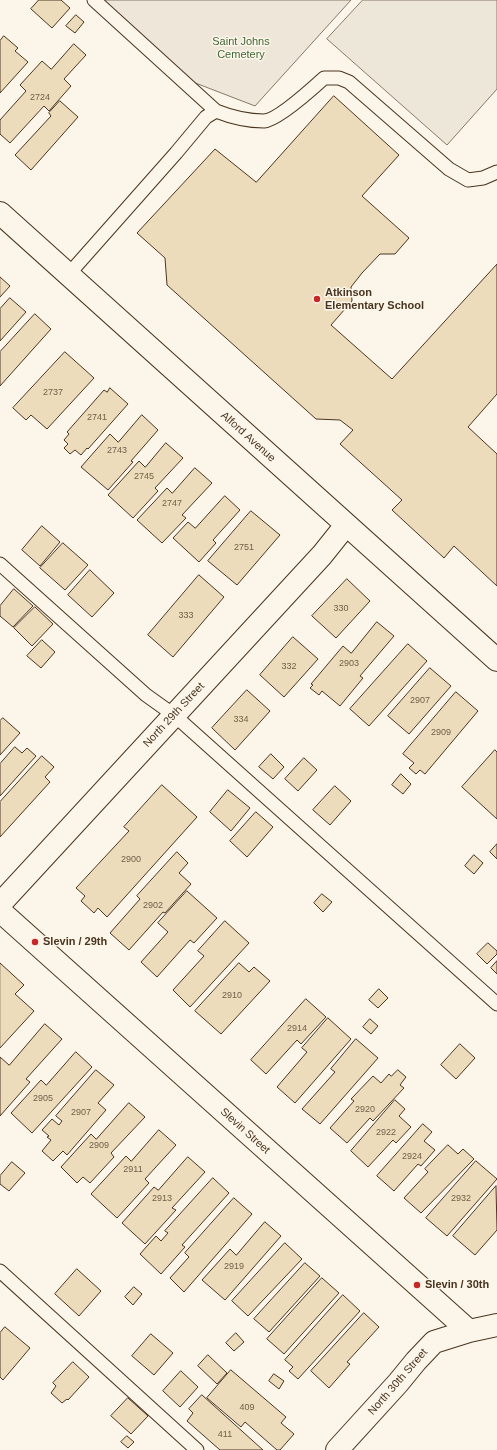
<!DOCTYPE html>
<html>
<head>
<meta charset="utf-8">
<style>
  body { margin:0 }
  canvas { display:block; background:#fbf6e9 }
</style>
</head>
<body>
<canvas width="497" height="1450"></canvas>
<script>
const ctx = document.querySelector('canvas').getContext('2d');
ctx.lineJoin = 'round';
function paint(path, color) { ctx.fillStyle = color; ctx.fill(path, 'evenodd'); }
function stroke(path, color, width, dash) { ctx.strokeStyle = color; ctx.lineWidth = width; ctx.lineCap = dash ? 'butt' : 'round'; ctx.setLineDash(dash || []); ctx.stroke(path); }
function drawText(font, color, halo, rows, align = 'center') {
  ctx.font = font + ' Helvetica,sans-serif'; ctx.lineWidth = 3; ctx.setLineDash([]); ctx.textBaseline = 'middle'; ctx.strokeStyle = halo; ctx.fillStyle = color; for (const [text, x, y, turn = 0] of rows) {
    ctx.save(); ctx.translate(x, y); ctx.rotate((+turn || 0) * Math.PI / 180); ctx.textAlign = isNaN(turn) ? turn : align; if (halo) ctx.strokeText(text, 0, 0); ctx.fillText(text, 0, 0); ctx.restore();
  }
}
const green = new Path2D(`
  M98,0h253l-96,106 -70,-27z`);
const parking = new Path2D(`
  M363,0h134v89l-50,56 -120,-106z`);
const building = new Path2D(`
  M39,0h22l9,8 -18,20 -21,-19z
  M76,15l8,7 -9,11 -9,-7z
  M4,36l14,12 -3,3 13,11 -28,31v-52z
  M74,44l12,11 -22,24 7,7 -22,25 -5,-5 -34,37 -10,-9v-14l26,-29 -6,-6 22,-24 9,8z
  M334,96l65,59 -37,41 47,42 -14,16h-15l-18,19 -11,14 1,14 -21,24 61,54 105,-115v130l-29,33 29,27v132l-43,-40 -10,12 -52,-48 10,-10 -62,-56 13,-14 -13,-10 -24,-1 -149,-134 -2,-27 -28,-25 78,-84 41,33z
  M60,101l18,16 -47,53 -16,-15 36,-39 -2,-3z
  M0,277l10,9 -10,11z
  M10,298l16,14 -26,29v-32z
  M35,314l16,15 -51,57v-34z
  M65,352l29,26 -47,51 -16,-14 -5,5 -13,-12z
  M110,388l18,16 -40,45 -1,-1 -6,7 -6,-5 -5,4 -6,-6 4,-4 -4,-4 5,-6 -2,-2 37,-42 3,2z
  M142,415l16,15 -27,31 2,1 -25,28 -27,-23 29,-33 8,8z
  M166,443l17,15 -28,30 3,3 -25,27 -25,-23 31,-34 6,6z
  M195,468l17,15 -30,32 4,3 -24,25 -25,-23 30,-32 5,5z
  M225,496l15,14 -27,30 3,3 -17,19 -26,-24 15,-16 7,6z
  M251,511l29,24 -43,50 -29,-24z
  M42,526l18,16 -20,24 -18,-16z
  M63,543l25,22 -23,25 -25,-22z
  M90,570l24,23 -22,24 -24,-22z
  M199,575l25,22 -51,60 -25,-22z
  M347,579l23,22 -34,37 -24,-22z
  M14,589l19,17 -20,21 -13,-11v-10z
  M35,607l18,17 -21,22 -18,-18z
  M377,622l17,14 -34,40 3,2 -23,28 -18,-15 -3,4 -9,-7 3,-3 -2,-1 32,-38 8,7z
  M293,637l25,22 -34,38 -24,-22z
  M42,640l13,12 -14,16 -14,-12z
  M408,644l19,17 -58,65 -19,-17z
  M430,668l21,18 -42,48 -21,-18z
  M247,690l23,21 -35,39 -23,-22z
  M456,692l22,19 -53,63 -5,-4 -4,4 -7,-6 5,-5 -11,-9z
  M3,718l17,15 -20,22v-34z
  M15,747l7,6 5,-5 9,8 -36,40v-32z
  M495,750l2,2v67l-35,-32z
  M271,754l13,13 -11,12 -14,-12z
  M42,756l12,11 -9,10 5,5 -50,55v-35z
  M304,758l13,12 -19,21 -13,-12z
  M401,774l10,10 -8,10 -11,-9z
  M162,785l35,32 -90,100 -9,-9 -4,5 -13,-12 4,-5 -9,-8 53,-57 -5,-4z
  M335,786l16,15 -21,24 -17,-15z
  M228,790l22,18 -19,23 -21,-19z
  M256,812l17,15 -26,30 -17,-16z
  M497,844v15l-7,-7z
  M177,852l11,11 -9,10 12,11 -26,29 -2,-1 -34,38 -19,-17 30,-34 -3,-3z
  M474,855l9,8 -9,11 -9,-8z
  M187,891l30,27 -23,25 -4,-3 -33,37 -16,-15 27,-30 -10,-9z
  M322,894l10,8 -9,10 -9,-9z
  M225,921l24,22 -59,64 -17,-17 31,-34 -6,-5z
  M488,943l9,8v3l-10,10 -10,-10z
  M497,961v13l-6,-6z
  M0,963l24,22 -9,9 19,17 -34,37z
  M239,963l10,9 5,-5 16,14 -49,53 -26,-23z
  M379,989l9,9 -10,10 -9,-8z
  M306,999l20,18 -25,27 -4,-4 -31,34 -15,-14z
  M328,1018l23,21 -56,64 -18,-16 30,-35 -5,-4z
  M370,1019l8,7 -7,8 -8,-7z
  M45,1024l17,15 -36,40 4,3 -30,34v-59l9,8z
  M356,1039l22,19 -58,66 -18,-15 33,-37 -4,-3z
  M460,1044l15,14 -19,21 -15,-14z
  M76,1052l16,15 -60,66 -21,-20 30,-33 5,5z
  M96,1070l18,15 -16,18 8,7 -39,45 -4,-4 -10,10 -11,-10 9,-11 -4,-3 2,-1 -7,-6 10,-11 7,6 3,-4 -6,-5z
  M398,1070l8,7 -6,8 4,3 -31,33 -3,-3 -23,25 -17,-15 24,-27 -3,-2 22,-23 8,7 8,-9 2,2z
  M395,1100l10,9 -6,7 12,11 -15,16 -3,-3 -25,27 -17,-16z
  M129,1103l16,14 -34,36 3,4 -24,26 -7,-6 -6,6 -16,-16 30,-33 5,5z
  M423,1124l9,8 -8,9 11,9 -14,16 -3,-2 -24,27 -17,-15z
  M159,1130l17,15 -31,34 4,4 -32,35 -26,-24 35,-38 5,5z
  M448,1145l10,9 5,-5 11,10 -53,54 -17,-15 24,-26 -3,-3z
  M188,1157l17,15 -33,36 4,2 -31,34 -23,-21 32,-36 4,3z
  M476,1161l21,18 -50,57 -21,-18z
  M12,1162l13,11 -16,18 -9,-7v-8z
  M213,1178l16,15 -47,52 3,2 -24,27 -21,-20 16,-18 5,5 7,-8 -3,-2z
  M496,1186l1,44 -22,25 -22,-19z
  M234,1198l18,16 -68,78 -14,-14 19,-21 -4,-4z
  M265,1222l16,14 -56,64 -23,-20 28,-31 6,6z
  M285,1243l17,16 -54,57 -16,-15z
  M305,1263l15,13 -51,56 -15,-13z
  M77,1269l24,22 -22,25 -24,-22z
  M322,1278l17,15 -55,61 -17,-15z
  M134,1287l8,7 -9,11 -8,-8z
  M343,1295l17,16 -62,68 -9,-8 4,-4 -8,-7z
  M364,1313l15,14 -32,35 3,2 -21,24 -18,-17z
  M5,1327l25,21 -27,32 -3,-3v-44z
  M236,1333l8,9 -10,9 -8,-8z
  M151,1334l22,19 -19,22 -22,-19z
  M208,1355l19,18 -10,11 -19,-18z
  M73,1362l16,15 -21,23 -1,-1 -5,4 -11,-10 5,-7 -3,-3z
  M231,1370l55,47 -5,6 13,11 -14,16h-3l-32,-28 -4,5 -34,-29z
  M181,1371l17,16 -18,20 -17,-16z
  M274,1374l10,7 -5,8 -10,-8z
  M202,1395l61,55h-43l-33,-29 6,-8 -4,-4z
  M128,1398l20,18 -17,18 -20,-18z
  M127,1436l7,6 -6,6 -7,-6z`);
const service = new Path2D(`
  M94,0l122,111
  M68,275l108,-122 30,-36 10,-6c15,6 32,10 48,10 14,-1 49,-33 60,-43h15l10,4 100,87 19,11 15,-2 14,-6
  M0,564l146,131 28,20 323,289
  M0,1271l197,179`);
const minor = new Path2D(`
  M0,213l497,447
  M0,904l322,-349 24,-30
  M0,911l469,420 28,-6
  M337,1450l61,-67 18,-22 18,-19 35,-11`);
const markers = [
  [317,299,4,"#c62828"],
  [35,942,4,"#c62828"],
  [417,1285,4,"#c62828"]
];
const numberNames = [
  ["2724",40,98],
  ["2737",53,393],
  ["2741",97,418],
  ["2743",117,451],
  ["2745",144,477],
  ["2747",172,504],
  ["2751",244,548],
  ["330",341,609],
  ["333",186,616],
  ["2903",349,664],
  ["332",289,667],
  ["2907",420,701],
  ["334",241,720],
  ["2909",441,733],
  ["2900",131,860],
  ["2902",153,906],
  ["2910",232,996],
  ["2914",297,1029],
  ["2905",43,1099],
  ["2920",365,1110],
  ["2907",81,1113],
  ["2922",386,1133],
  ["2909",99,1146],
  ["2924",412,1157],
  ["2911",133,1170],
  ["2913",162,1199],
  ["2932",461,1199],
  ["2919",234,1267],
  ["409",247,1408],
  ["411",225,1435]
];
const parkNames = [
  ["Saint Johns",241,42],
  ["Cemetery",241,55]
];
const poiNames = [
  ["Atkinson",325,293],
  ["Elementary School",325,306],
  ["Slevin / 29th",43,942],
  ["Slevin / 30th",425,1285]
];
const streetNames = [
  ["Alford Avenue",248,437,42],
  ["North 29th Street",174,715,-47],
  ["Slevin Street",245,1131,42],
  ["North 30th Street",398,1382,-49]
];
paint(green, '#ede6d9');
stroke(green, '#887966', 1);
paint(parking, '#ede7d9');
stroke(parking, '#887966', 1);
paint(building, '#ecdcbc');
stroke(building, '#4a3520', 1);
stroke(service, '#4a3520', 15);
stroke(minor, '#4a3520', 24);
stroke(service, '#fbf6e9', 13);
stroke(minor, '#fbf6e9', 22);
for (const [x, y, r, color] of markers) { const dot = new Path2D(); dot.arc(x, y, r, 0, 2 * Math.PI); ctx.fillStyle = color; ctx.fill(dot); stroke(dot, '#fbf6e9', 1.5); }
drawText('9px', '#725f47', null, numberNames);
drawText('11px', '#436837', '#fbf6e9', parkNames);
drawText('bold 11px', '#4a3520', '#fbf6e9', poiNames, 'left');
drawText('11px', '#4a3520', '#fbf6e9', streetNames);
</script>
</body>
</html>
